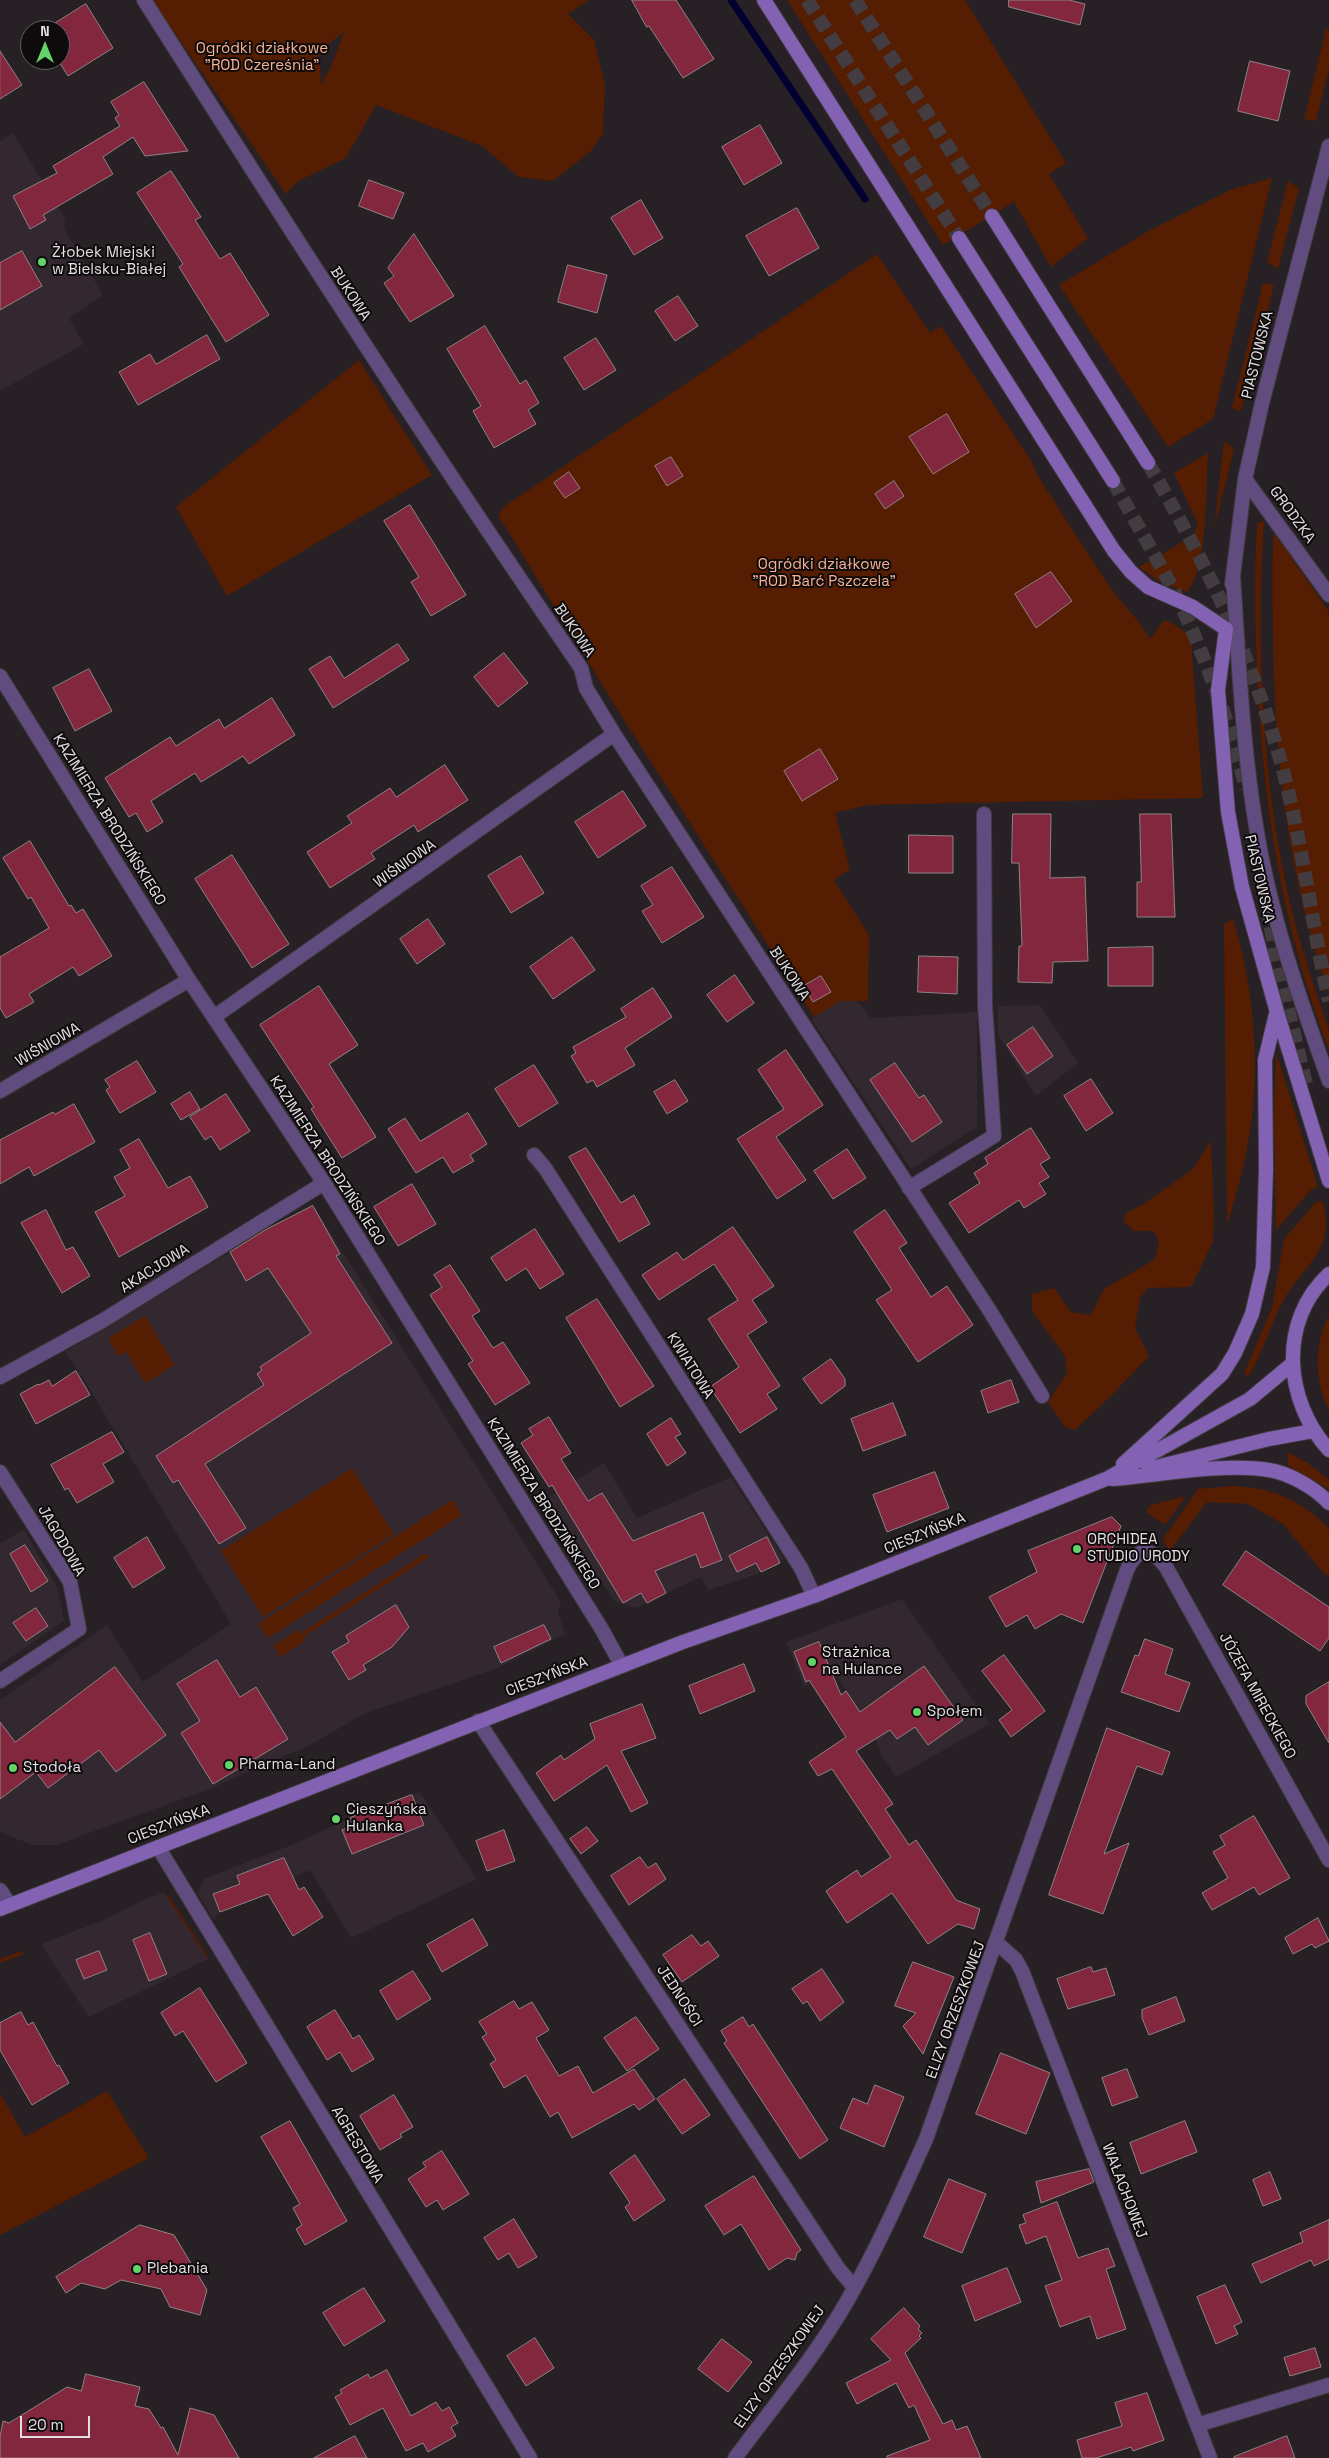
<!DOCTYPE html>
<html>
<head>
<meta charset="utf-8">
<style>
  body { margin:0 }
  #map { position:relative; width:1329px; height:2458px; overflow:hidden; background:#272025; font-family:"Space Grotesk",sans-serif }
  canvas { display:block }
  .north { position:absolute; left:20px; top:20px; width:50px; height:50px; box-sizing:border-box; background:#0e0b0d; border:1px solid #646062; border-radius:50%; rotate:0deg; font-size:14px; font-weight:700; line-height:20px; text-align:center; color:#e4dfe2 }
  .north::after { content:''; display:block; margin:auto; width:18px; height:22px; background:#63d468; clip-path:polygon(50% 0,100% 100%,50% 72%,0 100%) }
  .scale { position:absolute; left:20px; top:2416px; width:70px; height:22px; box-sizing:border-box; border:2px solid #e4dfe2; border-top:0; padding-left:6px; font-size:15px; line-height:18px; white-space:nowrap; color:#e4dfe2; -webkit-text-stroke:4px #0e0b0d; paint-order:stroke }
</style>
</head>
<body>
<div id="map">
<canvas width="1329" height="2458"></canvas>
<div class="north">N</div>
<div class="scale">20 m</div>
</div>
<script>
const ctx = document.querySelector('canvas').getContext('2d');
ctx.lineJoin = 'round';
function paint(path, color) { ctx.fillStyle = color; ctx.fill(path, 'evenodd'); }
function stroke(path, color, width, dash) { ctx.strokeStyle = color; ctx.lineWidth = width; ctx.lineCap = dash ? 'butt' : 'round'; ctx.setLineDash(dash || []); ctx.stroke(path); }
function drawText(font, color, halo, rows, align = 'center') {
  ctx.font = font + ' "Space Grotesk",sans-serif'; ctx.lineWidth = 4; ctx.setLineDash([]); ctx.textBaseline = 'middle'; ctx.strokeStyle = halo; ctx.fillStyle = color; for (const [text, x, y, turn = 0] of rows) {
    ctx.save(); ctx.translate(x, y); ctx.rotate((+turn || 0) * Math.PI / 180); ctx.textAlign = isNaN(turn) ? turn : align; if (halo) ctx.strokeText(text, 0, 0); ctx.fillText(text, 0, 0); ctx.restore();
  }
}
const built = new Path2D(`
  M13,133l52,85 -1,10 39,67 -34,23 15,26 -84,47v-250z
  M840,1001h17l14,17 106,-6v115l-66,42 -100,-150z
  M1040,1005l38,58 -42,33 -38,-61v-29z
  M312,1203l249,399 -3,9 7,23 -67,34 -132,45 -58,33 -101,44 -151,55h-23l-24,-9 -9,-5v-131l107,-75 36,57 88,-58 -148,-246 -18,-26z
  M604,1463l33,55 94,-41 53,82 -27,15 -49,16 -7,-13 -65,31 -22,-7 -67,-103z
  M24,1530l34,58 6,33 -64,44v-122z
  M902,1599l88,125 -94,53 -15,-23 -9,-23 -38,-59 -30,14 -18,-44z
  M420,1792l57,87 -126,59 -41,-68 -67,31 1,2 -24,9 -7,7 -15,-25 6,-15 90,-35 56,-26z
  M164,1893l44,66 -119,58 -40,-60 -6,-10v-4l63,-24 41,-21z`);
const green = new Path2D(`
  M152,0h437l-21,14 26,26 11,45 -2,48 -12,18 -38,30 -34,-4 -37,-31 -106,-41 -30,53 -48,23 -12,13zM344,32l-14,37 -9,15 -2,-33z
  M787,0h178l101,163 -17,11 39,64 -37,29 -37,-65 -71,43z
  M1326,29l3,1v39l-13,52 -12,-2z
  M1272,178l-59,241 -45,28 -109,-162 93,-56 78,-39z
  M1288,181l11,7 -21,81 -11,-7z
  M877,254l53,79 11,-7 91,136 6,14c24,37 47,74 72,111 13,18 29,32 40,52l14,-19c12,5 20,9 27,20l12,158 -336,7 -32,8 15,56 -16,11 35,55 -1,66h-28l-26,16 -197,-308 -119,-194 7,-9z
  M1269,283l5,3 -33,125 -9,-3 31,-124z
  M359,360l73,115 -205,121 -51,-89z
  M1224,441l10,8 -20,80z
  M1208,453c-2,31 0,118 -21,139l-27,-10 -21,-15 54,-31 5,-12 -24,-51z
  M1264,521c-8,124 -2,264 27,386 10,41 24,83 38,123v20c-47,-124 -66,-244 -72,-376 -2,-51 -3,-101 0,-151z
  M1274,532l55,80v383c-40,-118 -54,-230 -56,-353 0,-37 -2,-74 1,-110z
  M1233,919c24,78 29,165 11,245 -5,21 -11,41 -17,62l-3,-302z
  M1276,1052l42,135 -7,3 -35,40 -2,-111z
  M1211,1140l3,74 -1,28 -22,45 -43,1 -8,10 -5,30 14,28 -38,40 -36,34 -10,-3 -17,-25 19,-29 -2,-17 -33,-45v-17l22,-6 17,24 20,3 13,-26 50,-29 5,-17 -5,-12h-20l-11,-10 3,-8 16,-8 51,-36z
  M1323,1201c1,8 4,18 3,27 -2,24 -21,41 -34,59 -20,28 -26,62 -44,90l-4,-4 28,-65 12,-69 32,-37z
  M1329,1314v97c-15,-31 -15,-66 0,-97z
  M145,1316l30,49 -30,18 -19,-31 -8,4 -10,-18z
  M1287,1452l21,11 21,17v9l-41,-23z
  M352,1468l42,66 -131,83 -42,-66z
  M1232,1486c37,1 72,14 97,43v45l-3,2 -43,-52 -35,-20 -41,-2 -38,50 -6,-13 35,-50z
  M1186,1496l-21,29 -19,-13 5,-7z
  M452,1500l10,15 -194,123 -10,-14z
  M426,1553l3,4 -126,80 2,4 -25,16 -7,-11 25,-16 3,3z
  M164,1893l6,5 38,58v3z
  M21,1951l3,3 -24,9v-4z
  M107,2091l42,67 -149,77v-142l25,44z`);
const stream = new Path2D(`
  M731,0l134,199`);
const building = new Path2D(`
  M632,0h44l38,59 -31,19 -34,-52 -2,1z
  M1009,0h60l16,4 -5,21 -71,-18z
  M86,4l27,44 -45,28 -10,-16h2v-30h-16z
  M0,51l22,34 -22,14z
  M1250,61l40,10 -12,50 -40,-10z
  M144,82l44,69 -43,5 -12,-19 -30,20 10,17 -70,41 3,5 -16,9 -17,-33 44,-23 -4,-7 67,-40 -5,-8 4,-3 -8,-13z
  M760,125l22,38 -38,22 -22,-38z
  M171,171l30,46 -6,3 25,39 10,-6 39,62 -43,27 -47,-75 4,-3 -46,-71z
  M369,180l35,13 -11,26 -34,-13z
  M641,200l22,38 -29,17 -23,-37z
  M797,208l22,40 -50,28 -23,-40z
  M414,234l40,62 -44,26 -26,-39 10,-7 -6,-8z
  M22,251l20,35 -42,24v-47z
  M568,265l39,10 -10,38 -39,-11z
  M678,296l20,30 -23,15 -20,-30z
  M485,326l35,58 6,-4 13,23 -11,7 8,14 -42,24 -21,-37 8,-5 -34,-57z
  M207,335l13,24 -82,46 -19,-33 31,-18 6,10z
  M596,338l20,32 -32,20 -20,-32z
  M947,414l22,38 -36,22 -24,-37z
  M671,457l12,19 -16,10 -12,-20z
  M569,472l11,16 -15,10 -11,-15z
  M894,481l10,15 -19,13 -10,-15z
  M410,505l56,90 -35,21 -20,-34 8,-5 -35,-56z
  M1051,572l21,29 -36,27 -21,-34z
  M398,644l11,16 -76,48 -24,-39 21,-13 14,22z
  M504,653l24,30 -30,24 -24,-30z
  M89,669l23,42 -37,20 -22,-43z
  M272,698l23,37 -46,29 -6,-8 -42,26 -6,-9 -44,28 12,21 -16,10 -11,-19 -7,4 -24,-39 65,-41 6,9 43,-27 5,9z
  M820,749l18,30 -36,22 -18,-30z
  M445,765l23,35 -50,32 -4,-7 -43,28 4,6 -45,29 -23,-36 45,-29 -5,-7 43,-28 6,9z
  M623,791l23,35 -48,32 -23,-36z
  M1013,814h38l-1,64 35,-1 3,84 -35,1 -1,21 -34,-1 1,-36h3l-3,-83h-7z
  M1140,814h31l4,103h-38v-35h4z
  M909,835l44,1v37h-44z
  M30,841l39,65 2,-1 5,8 7,-4 29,47 -33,20 -6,-9 -44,27 5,8 -28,16 -6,-10v-51l49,-29 -18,-31 -3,2 -25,-41z
  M232,855l57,89 -37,24 -57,-89z
  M521,856l23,37 -33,20 -23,-37z
  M672,867l32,50 -42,26 -20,-32 11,-6 -12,-19z
  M428,919l17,25 -28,20 -17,-25z
  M572,937l23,33 -42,29 -23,-32z
  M1153,947v39h-45v-38z
  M919,956l39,1 -1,37 -39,-2z
  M735,975l19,28 -27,19 -20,-27z
  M821,976l10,16 -18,10 -9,-16z
  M319,986l39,59 -29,19 47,73 -34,21 -31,-49 3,-2 -54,-82z
  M653,988l19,29 -47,31 10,17 -38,22 -4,-7 -6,3 -16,-27 5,-3 -3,-6 53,-30 -5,-8z
  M1033,1027l20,29 -26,18 -20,-29z
  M786,1050l37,55 -47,32 30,43 -29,19 -40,-60 47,-30 -26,-39z
  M137,1061l19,31 -36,21 -14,-23 4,-3 -5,-7z
  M895,1063l24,35 5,-3 18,27 -30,20 -42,-62z
  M534,1065l24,38 -39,24 -24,-38z
  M1091,1079l22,34 -27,18 -22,-35z
  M675,1080l13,21 -21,13 -13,-22z
  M190,1092l10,17 -19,11 -10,-16z
  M226,1094l24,37 -30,19 -9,-14 -6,4 -15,-23z
  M74,1104l21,38 -61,34 -5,-9 -29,17v-44l53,-28 2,2z
  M468,1113l19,31 -17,11 4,6 -21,12 -10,-16 -27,16 -28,-44 17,-11 15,23z
  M1031,1128l19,30 -10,6 9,13 -10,6 7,11 -22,14 -5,-8 -50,33 -20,-30 31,-20 -6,-10 14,-9 -3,-6z
  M139,1139l29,49 22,-12 18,31 -89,50 -24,-45 30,-16 -11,-19 16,-9 -10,-18z
  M586,1148l35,55 13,-8 16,29 -31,18 -50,-85z
  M847,1149l19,29 -33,21 -19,-28z
  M412,1184l24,40 -38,22 -24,-39z
  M313,1206l27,48 -4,2 56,87 -187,121 41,64 -27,16 -41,-64 -5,3 -17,-27 108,-71 -7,-11 5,-4 -2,-3 51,-34 -43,-65 -22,13 -16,-29 35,-22z
  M46,1210l20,40 7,-3 17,29 -28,17 -41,-70z
  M885,1210l22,33 -8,5 32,49 16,-11 26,39 -55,37 -42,-62 16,-10 -38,-58z
  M733,1227l41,59 -22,14 15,22 -20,13 33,51 -13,8 10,15 -37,24 -30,-46 29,-20 -31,-48 30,-19 -24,-36 -55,36 -17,-25 35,-23 6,8z
  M535,1229l29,45 -24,15 -14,-21 -20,13 -15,-23z
  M450,1265l30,46 -8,5 21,32 10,-6 27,41 -35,22 -27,-41 5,-3 -43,-66 12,-8 -8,-12z
  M597,1299l57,87 -34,21 -54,-89z
  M831,1359l14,20v7l-24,18 -18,-25z
  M76,1371l14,24 -54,29 -16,-30 18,-10 1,1 10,-5 3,6z
  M1011,1380l8,22 -31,11 -7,-22z
  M893,1403l13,32 -43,16 -12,-32z
  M549,1417l22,36 -10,6 27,42 14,-8 31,48 70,-29 19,48 -21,8 -5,-14 -41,17 11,22 -19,10 -6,-10 -18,10 -71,-118 -3,2 -28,-44 12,-8 -4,-6z
  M671,1418l10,16 -6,3 11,16 -19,13 -20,-32z
  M112,1432l12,20 -21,12 11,18 -37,21 -9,-15 -3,2 -14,-25z
  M935,1472l14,36 -62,24 -14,-37z
  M1112,1517l9,9 -38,97 -22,-9 -26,15 -8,-14 -21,12 -17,-30 48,-25 -9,-21z
  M147,1537l18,31 -32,20 -19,-30z
  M767,1537l13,26 -19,9 -5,-9 -19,9 -8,-16z
  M25,1545l23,36 -17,11 -21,-38z
  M1246,1551l83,56v31l-9,13 -97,-66z
  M396,1605l13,22 -17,20 -29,18 3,5 -17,10 -17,-28 17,-10 -3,-6z
  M36,1608l12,18 -22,15 -13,-18z
  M544,1625l7,14 -50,24 -7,-16z
  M1145,1639l28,10 -8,25 25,9 -11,29 -58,-20 14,-37 3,1z
  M819,1642l22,53 5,-4 14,21 64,-46 39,54 -35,25 -13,-18 -18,12 -7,-9 -34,21 37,53 -8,5 24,36 7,-5 40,60 24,9 -6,20 -16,-5 -30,20 -36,-51 -45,30 -21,-32 31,-21 4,7 30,-20 -59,-88 -14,7 -9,-14 37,-25 -37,-57 -3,2 -12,-30z
  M1004,1655l41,56 -34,26 -12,-17 13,-10 -30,-39z
  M217,1660l23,37 16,-10 32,52 -75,45 -32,-51 19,-12 -23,-37z
  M744,1664l11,27 -55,23 -11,-28z
  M115,1667l51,68 -50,37 -17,-22 -51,38 -12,-16 -36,27v-77l15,20z
  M1329,1682v61l-23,-39v-8z
  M642,1704l14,34 -35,13 27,52 -17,9 -24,-47 -53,36 -18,-28 25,-18 3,5 31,-21 -5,-15z
  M1107,1728l63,24 -8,23 -25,-9 -33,88 25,-11 -26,71 -54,-19z
  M412,1795l12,30 -72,29 -10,-24 10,-4 -2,-8z
  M1254,1816l36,62 -31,17 -5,-8 -42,23 -10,-17 26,-15 -15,-26 12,-7 -5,-9z
  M587,1827l11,14 -17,13 -11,-15z
  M504,1830l11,31 -28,10 -11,-30z
  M640,1857l8,11 8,-5 10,16 -37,26 -18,-29z
  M284,1858l15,32 5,-3 19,30 -30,19 -25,-42 -48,18 -7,-18 27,-10 -3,-8z
  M1318,1918l11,23 -14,7 -3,-4 -19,10 -8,-16z
  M473,1919l15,26 -46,27 -15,-27z
  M150,1933l17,41 -18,7 -16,-41z
  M692,1935l9,11 7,-5 11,15 -37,26 -19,-27z
  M99,1951l8,19 -23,9 -8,-19z
  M913,1962l41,15 -31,77 -20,-28 13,-13 -21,-7z
  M1091,1967l2,5 13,-4 9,27 -47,14 -11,-30z
  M822,1969l22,33 -24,19 -13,-20 -4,3 -11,-15z
  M413,1971l18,28 -34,21 -17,-29z
  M200,1988l47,75 -31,19 -33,-51 -8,5 -14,-23z
  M1176,1997l9,24 -36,14 -7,-17v-8z
  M514,2001l5,8 13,-7 17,28 -13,8 23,38 19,-10 15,27 41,-24 21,30 -16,11 -5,-6 -62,34 -14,-26 -8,5 -24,-42 -22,13 -14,-24 6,-4 -14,-23 5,-3 -8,-12z
  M335,2010l18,29 6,-4 15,24 -22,13 -12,-20 -13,8 -20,-33z
  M21,2012l7,13 5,-3 24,44 2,-1 10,18 -37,22 -32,-55v-27z
  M636,2017l23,32 -32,22 -23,-33z
  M743,2017l6,10 4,-3 75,116 -28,19 -76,-116 3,-2 -6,-10z
  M1001,2053l49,20 -24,61 -50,-20z
  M1127,2069l11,28 -26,9 -10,-28z
  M685,2079l25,36 -28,19 -25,-35z
  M875,2085l29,12 -20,50 -44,-19 13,-30 14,6z
  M394,2095l19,32 -13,7 2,3 -22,13 -20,-34z
  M290,2121l57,100 -42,24 -9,-16 6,-4 -9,-17 7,-4 -39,-67z
  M1185,2121l12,31 -56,22 -11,-31z
  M442,2151l27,43 -26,16 -6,-10 -11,7 -18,-28 18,-12 -3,-4z
  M635,2155l30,45 -31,21 -9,-14 5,-4 -20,-30z
  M1089,2169l5,13 -53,21 -5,-21z
  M1270,2172l11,27 -18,7 -10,-26z
  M754,2176l47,74 -4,3 -2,7 -8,-2 -18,12 -28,-46 -17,11 -19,-29z
  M949,2179l37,15 -24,59 -38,-16z
  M1057,2202l21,56 30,-10 7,18 -9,3 20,60 -29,10 -7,-23 -30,11 -15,-41 17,-6 -16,-44 -20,8 -7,-19 7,-2 -3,-8z
  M514,2219l23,38 -19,11 -9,-15 -11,7 -14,-22z
  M1329,2220v39l-15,7 -3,-6 -50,23 -9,-19 51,-22 -3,-9z
  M140,2225l34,10 33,55 -7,25 -30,-8 -9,-18 -40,-9 -16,9 -24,-6 -15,10 -10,-16z
  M1007,2268l14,34 -46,19 -13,-35z
  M1225,2285l17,37 -8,4 4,8 -22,10 -19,-47z
  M364,2288l21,33 -41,25 -21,-33z
  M904,2308l16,18 -2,3 4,4 -3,3 2,2 -16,15 38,71 9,-4 4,10 11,-4 14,32h-94v-2l43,-16 -16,-35 -5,3 -13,-25 -39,21 -11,-21 45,-23 -20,-21z
  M535,2338l19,30 -28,18 -19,-30z
  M722,2339l30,23 -24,30 -30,-23z
  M1315,2348l6,19 -31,9 -6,-18z
  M387,2370l24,46 25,-14 6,9 7,-4 9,16 -7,4 5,9 -28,16 -5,-9 -17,8 -23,-43 -33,17 -15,-28 7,-4 -2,-3 28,-16 2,4z
  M86,2374l54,13 -5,19 14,3 12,19 2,-1 15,28 12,-47 24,7 25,43h-239v-21l3,-16 6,2 58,-36 14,4z
  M1147,2393l17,47 -31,11 -2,-4 -35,11h-14l-5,-18 45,-14 -7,-23z
  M355,2436l12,22h-53z
  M1287,2436l8,22h-61v-1z`);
const secondaryTunnel = new Path2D(`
  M807,0l152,238
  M855,0l137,216
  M1148,463c52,90 99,182 128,282 25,84 34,171 53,256
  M1113,481c24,45 52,89 73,135 24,55 46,114 60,173
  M1267,906l10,57 30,125`);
const minor = new Path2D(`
  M144,0c143,225 286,449 437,668l5,20 28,46 374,574 54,88
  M1245,479l84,116
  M0,676l189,304 135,203 277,445 21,38
  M214,1017l400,-283
  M0,1091l189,-111
  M534,1155l11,13 256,400 13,28
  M909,1188l85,-52 -9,-131 -1,-191
  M0,1377l102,-56 222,-138
  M0,1472l70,110 9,47 -79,52
  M478,1721l360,547 16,19
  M158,1847l372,611
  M0,1890l10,15
  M997,1943l19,17 6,11 188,487
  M1197,2425l132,-40
  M735,2458c38,-51 79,-100 111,-155 30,-52 55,-108 80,-164l201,-569c11,-24 24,-23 39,-3l163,293`);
const tertiary = new Path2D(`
  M1233,575c6,91 10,184 27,274 15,80 42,156 69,232
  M1232,584l13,-105 17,-76 67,-257`);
const secondary = new Path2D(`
  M764,0l350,551 17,21 17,15 45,20 33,22 -8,61 10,122 14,75 35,125 52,169
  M992,216l156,247
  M959,238l154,243
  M1329,1274c-52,48 -44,128 0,176
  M1123,1464l99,-90 13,-21 17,-39 11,-47 3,-98 -1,-109 11,-46
  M1148,1469l121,-30 44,-8
  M1112,1479c49,-4 109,-16 157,-9 20,3 46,18 60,33
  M0,1909l683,-267 131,-46 292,-117 144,-80 42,-35`);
const markers = [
  [42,262,5,"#63d468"],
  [1077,1549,5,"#63d468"],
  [812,1662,5,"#63d468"],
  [917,1712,5,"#63d468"],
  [229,1765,5,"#63d468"],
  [13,1768,5,"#63d468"],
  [336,1819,5,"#63d468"],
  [137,2269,5,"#63d468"]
];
const parkNames = [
  ["Ogródki działkowe",262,49],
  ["\"ROD Czereśnia\"",262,66],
  ["Ogródki działkowe",824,565],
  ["\"ROD Barć Pszczela\"",824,582]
];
const poiNames = [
  ["Żłobek Miejski",52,253],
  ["w Bielsku-Białej",52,270],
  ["ORCHIDEA",1087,1540],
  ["STUDIO URODY",1087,1557],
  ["Strażnica",822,1653],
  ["na Hulance",822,1670],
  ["Społem",927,1712],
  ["Pharma-Land",239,1765],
  ["Stodoła",23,1768],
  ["Cieszyńska",346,1810],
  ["Hulanka",346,1827],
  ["Plebania",147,2269]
];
const streetNames = [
  ["BUKOWA",350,294,57],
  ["PIASTOWSKA",1258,355,-76],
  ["GRODZKA",1292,515,54],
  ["BUKOWA",574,631,56],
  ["KAZIMIERZA BRODZIŃSKIEGO",109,820,58],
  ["WIŚNIOWA",405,864,-35],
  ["PIASTOWSKA",1259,879,77],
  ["BUKOWA",789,974,57],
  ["WIŚNIOWA",48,1045,-30],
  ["KAZIMIERZA BRODZIŃSKIEGO",327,1161,57],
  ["AKACJOWA",155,1269,-32],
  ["KWIATOWA",690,1366,58],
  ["KAZIMIERZA BRODZIŃSKIEGO",543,1504,58],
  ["CIESZYŃSKA",925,1534,-22],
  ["JAGODOWA",61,1541,60],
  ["CIESZYŃSKA",547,1677,-21],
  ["JÓZEFA MIRECKIEGO",1257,1696,61],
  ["CIESZYŃSKA",169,1825,-21],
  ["JEDNOŚCI",679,1996,57],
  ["ELIZY ORZESZKOWEJ",956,2010,-70],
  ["AGRESTOWA",357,2145,59],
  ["WAŁACHOWEJ",1124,2191,69],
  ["ELIZY ORZESZKOWEJ",780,2367,-55]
];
paint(built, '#332730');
paint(green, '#551d01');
stroke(stream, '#020030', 7);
paint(building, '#83273f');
stroke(building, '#8f8384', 1);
stroke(secondaryTunnel, '#433d41', 14, [14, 7]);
stroke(minor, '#413b3f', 16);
stroke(tertiary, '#413b3f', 16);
stroke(secondary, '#413b3f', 16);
stroke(minor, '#604c7f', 14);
stroke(tertiary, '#604c7f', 14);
stroke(secondary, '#8362b4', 14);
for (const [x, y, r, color] of markers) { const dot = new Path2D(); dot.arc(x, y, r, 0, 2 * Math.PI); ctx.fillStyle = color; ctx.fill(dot); stroke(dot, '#0e0b0d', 2); }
drawText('15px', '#f9b194', '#0e0b0d', parkNames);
drawText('15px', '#e4dfe2', '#0e0b0d', poiNames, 'left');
drawText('15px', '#e4dfe2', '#0e0b0d', streetNames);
</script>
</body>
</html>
